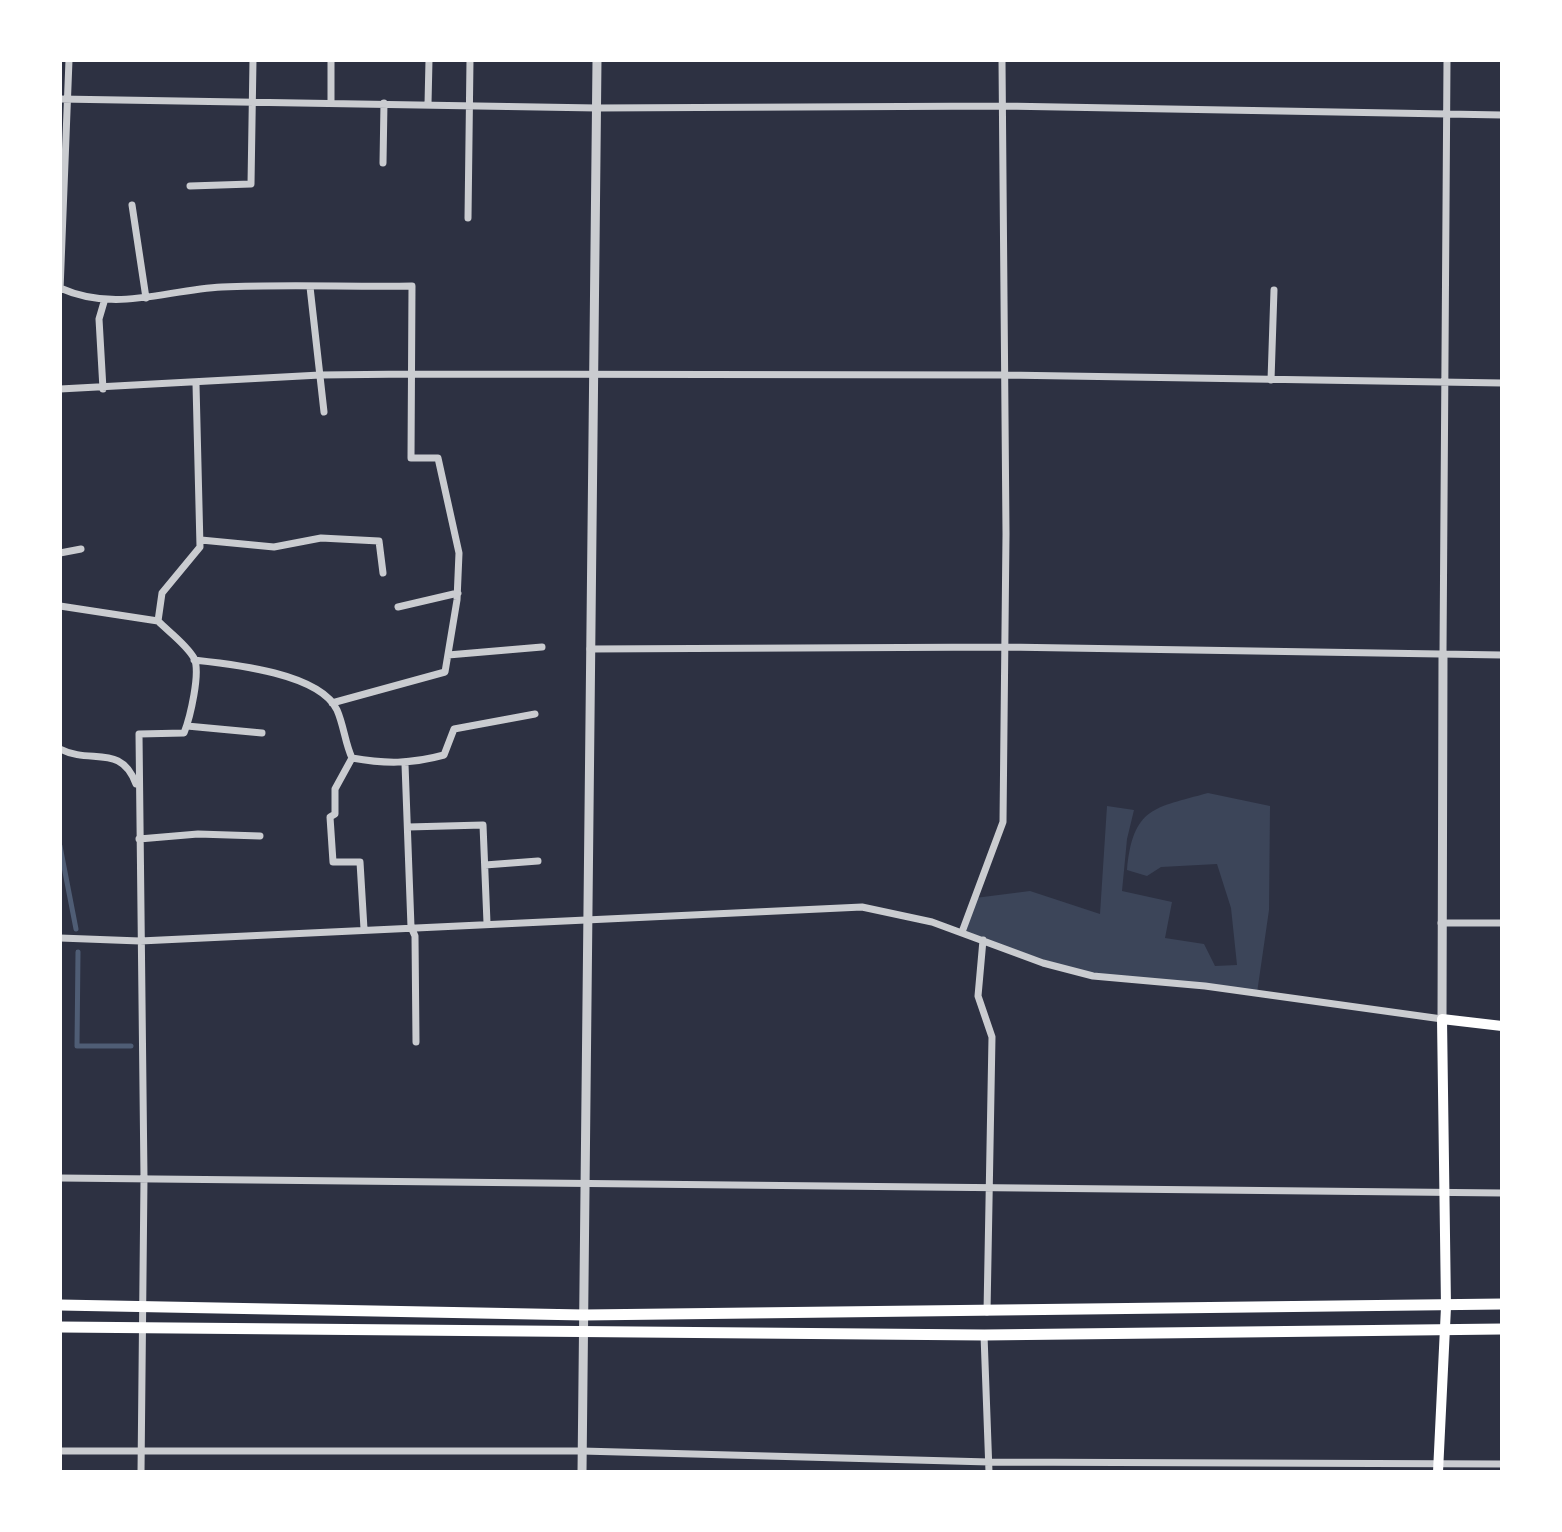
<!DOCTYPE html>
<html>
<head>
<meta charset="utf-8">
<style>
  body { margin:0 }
  #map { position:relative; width:1562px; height:1532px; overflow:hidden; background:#2d3142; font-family:Signika,sans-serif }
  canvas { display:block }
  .frame { position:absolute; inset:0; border:62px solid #fff; pointer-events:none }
</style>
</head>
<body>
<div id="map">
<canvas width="1562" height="1532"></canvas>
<div class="frame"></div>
</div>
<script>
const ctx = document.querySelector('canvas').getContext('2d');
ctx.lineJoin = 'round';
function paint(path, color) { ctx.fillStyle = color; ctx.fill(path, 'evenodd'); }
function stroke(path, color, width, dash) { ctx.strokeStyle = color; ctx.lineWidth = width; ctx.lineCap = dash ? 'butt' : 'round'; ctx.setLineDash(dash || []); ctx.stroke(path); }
const green = new Path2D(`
  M1208,793l62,13 -1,104 -12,83 -164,-17 -131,-44 13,-34 55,-7 70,23 7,-108 27,4 -7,29 -5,52 50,11 -7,36 39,6 11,22 22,-1 -6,-57 -14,-44 -56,3 -14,9 -20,-6c6,-63 27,-62 81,-77z`);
const stream = new Path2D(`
  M60,846l16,83
  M78,952l-1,94h54`);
const minor = new Path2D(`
  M60,99l537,9 406,-2 499,9
  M331,102v-42
  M428,104l1,-44
  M383,163l1,-60
  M190,186l61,-2 2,-124
  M132,205l14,93
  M468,218l2,-158
  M310,287l14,125
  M60,288c56,25 104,2 162,-1 63,-3 127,0 190,-1l-1,172h27l21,95 -2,47 -12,72 -113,31
  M60,290l9,-230
  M1271,380l3,-90
  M60,389l260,-14 92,-1 593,1 497,8
  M103,389l-4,-70 5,-17
  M201,540l73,7 47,-9 58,3 4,32
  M60,553l21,-4
  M60,606l98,15
  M398,607l60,-14
  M590,649l415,-2 497,8
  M1443,654l4,-594
  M448,655l94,-8
  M194,660c37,4 126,13 143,50 7,16 8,33 15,48 33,6 59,6 92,-3l10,-26 81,-15
  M187,726l75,7
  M60,749c31,16 61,-6 76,35
  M352,758l-17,31v25l-5,3 3,45h27l4,67
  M405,764l6,163 4,9 1,106
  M408,827l75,-2 4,98
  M139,839l59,-5 62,2
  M485,865l53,-4
  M1441,923h61
  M962,932l41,-110 3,-288 -4,-474
  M60,938l80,3 722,-34 70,15 111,41 50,13 112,10 237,33
  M983,940l-5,56 14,41 -5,275
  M60,1178l1442,15
  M984,1335l5,137
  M60,1451h522l407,11 513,2
  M141,1472l3,-294 -5,-444 45,-1c6,-15 17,-61 10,-75 -8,-14 -25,-26 -36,-37l4,-28 38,-46 -4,-163`);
const tertiary = new Path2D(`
  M1442,1019l1,-365
  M582,1472l15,-1412`);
const secondary = new Path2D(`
  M1438,1472l8,-165 -4,-288 60,7`);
const primary = new Path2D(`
  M60,1305l524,10 918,-11
  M60,1327l924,8 518,-6`);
paint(green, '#3c4559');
stroke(stream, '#4f5d75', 5);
stroke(minor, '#caccd0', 7);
stroke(tertiary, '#caccd0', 9);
stroke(secondary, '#fff', 10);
stroke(primary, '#fff', 11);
</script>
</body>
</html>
